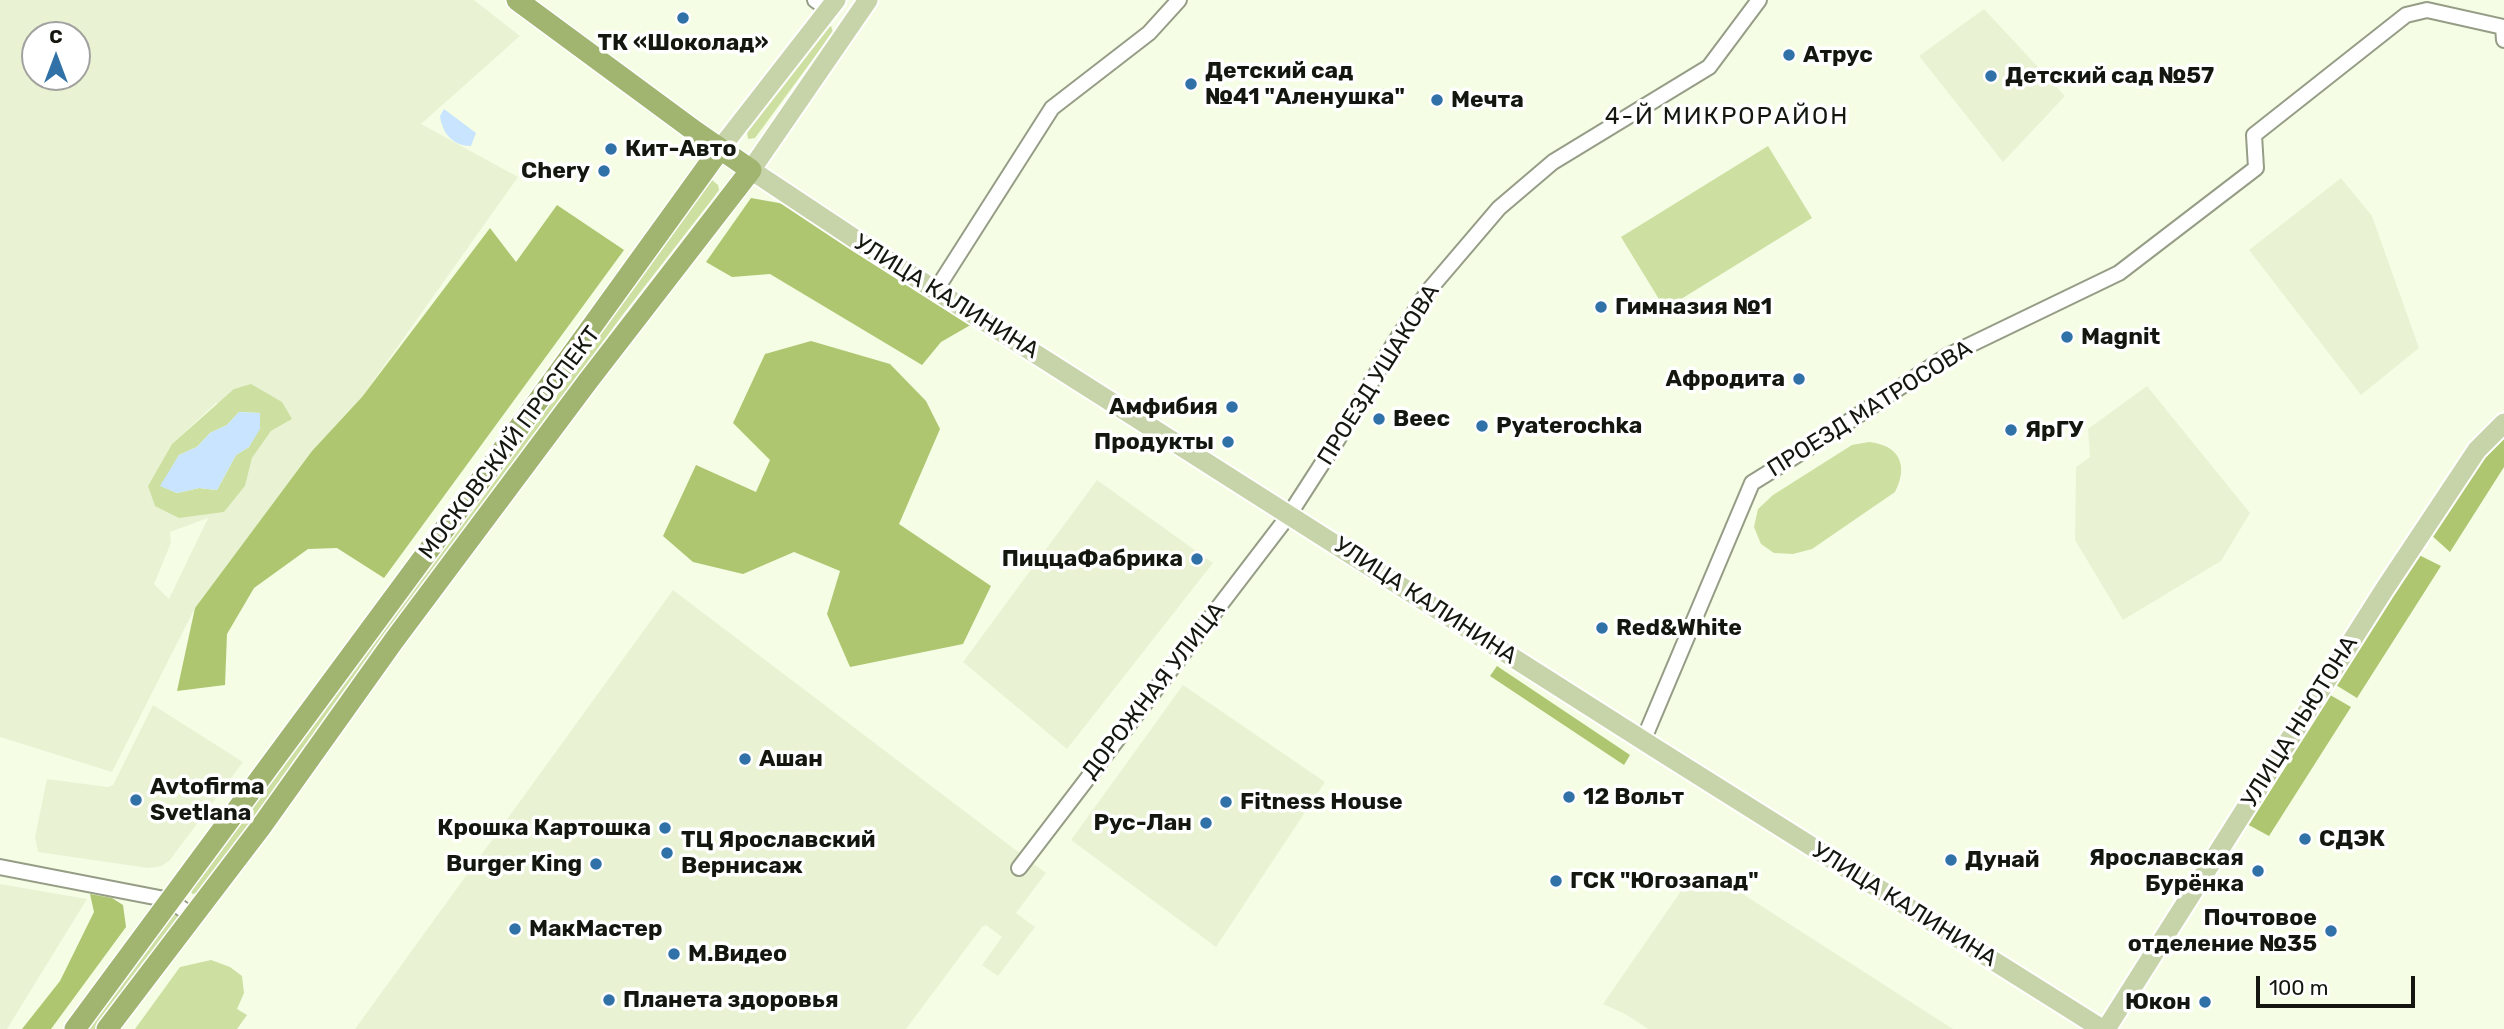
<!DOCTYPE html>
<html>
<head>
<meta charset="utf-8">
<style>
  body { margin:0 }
  #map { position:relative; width:2504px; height:1029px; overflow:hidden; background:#f5fde5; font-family:Rubik,sans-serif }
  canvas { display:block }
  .north { position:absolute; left:21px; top:21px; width:70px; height:70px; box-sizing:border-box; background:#fff; border:2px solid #a1a29f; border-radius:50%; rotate:0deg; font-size:19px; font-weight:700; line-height:28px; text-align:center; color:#14170f }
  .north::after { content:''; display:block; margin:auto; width:24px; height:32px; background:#3072a8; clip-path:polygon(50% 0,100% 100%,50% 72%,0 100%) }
  .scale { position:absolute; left:2256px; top:976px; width:159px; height:32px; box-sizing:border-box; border:4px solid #14170f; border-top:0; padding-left:9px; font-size:21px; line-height:24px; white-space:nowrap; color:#14170f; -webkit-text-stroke:5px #fff; paint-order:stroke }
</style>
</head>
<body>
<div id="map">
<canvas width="2504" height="1029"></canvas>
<div class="north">С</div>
<div class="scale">100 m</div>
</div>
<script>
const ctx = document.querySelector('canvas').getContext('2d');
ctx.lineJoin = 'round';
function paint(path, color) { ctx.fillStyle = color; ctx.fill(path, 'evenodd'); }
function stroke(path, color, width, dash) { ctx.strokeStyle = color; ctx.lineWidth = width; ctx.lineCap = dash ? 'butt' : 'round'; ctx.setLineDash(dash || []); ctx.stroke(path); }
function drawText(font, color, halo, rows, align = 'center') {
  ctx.font = font + ' Rubik,sans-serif'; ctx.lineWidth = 7; ctx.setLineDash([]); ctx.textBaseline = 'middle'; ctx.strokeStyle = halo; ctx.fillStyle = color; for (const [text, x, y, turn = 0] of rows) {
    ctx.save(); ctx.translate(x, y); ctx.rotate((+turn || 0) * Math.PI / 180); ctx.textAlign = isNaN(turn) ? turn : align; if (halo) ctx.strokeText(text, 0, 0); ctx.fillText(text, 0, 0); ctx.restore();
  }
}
const built = new Path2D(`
  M0,0h474l46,36 -99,88 97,53 -156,220 -50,54 -117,157 -83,164 -112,-35zM35,35h42v42h-42zM216,403l76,16 -21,12 -19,27 -7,28 -21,26 -16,2 -60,-28 24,-42zM208,518l-39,81 -15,-15 17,-41 -1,-11z
  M1984,9l81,87 -62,66 -84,-106z
  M2341,178l31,38 47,132 -58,47 -112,-145z
  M2147,386l103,127 -29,48 -98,59 -48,-80 1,-73 14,-10 -2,-28z
  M1097,480l116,83 -146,186 -104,-87z
  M673,590l373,283 -30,40 19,14 -37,49 -16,-11 20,-28 -16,-12 -4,2 -76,102h-551z
  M1183,685l142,97 -109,165 -145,-107z
  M153,705l90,57 -73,98 -8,6 -14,2 -110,-16 -3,-15 12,-58 61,8 5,-2z
  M1690,878l31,2 232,149h-305l-23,-15 -22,-10z
  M0,884l87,15 -80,130h-7z`);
const green = new Path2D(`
  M831,26l2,6 -78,106 -7,1 -1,-7 79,-104z
  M1768,146l44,72 -147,91 -44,-72z
  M712,180l6,5 1,5 -5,7 -90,116 -426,580 -6,1 -2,-7 369,-495 143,-203z
  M251,384l31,18 10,17 -21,12 -19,27 -7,28 -21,26 -45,6 -24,-12 -7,-20 24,-42 62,-55zM239,412l21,1 -1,16 -10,18 -13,8 -19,35 -18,-2 -22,5 -16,-7 18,-31 18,-8 13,-14 17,-8z
  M1869,442c30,3 40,23 26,50l-83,57 -19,5 -19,-1 -13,-9 -7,-17 4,-18 15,-14 79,-50z
  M172,914l5,1 2,4 -80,110h-12z
  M211,960l19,7 12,9 2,17 -7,16 10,6 -10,14h-102l45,-62z`);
const forest = new Path2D(`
  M751,198l39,7 184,118 -33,19 -19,23 -152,-91 -38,3 -26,-15z
  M557,205l67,45 -240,328 -47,-30 -29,1 -54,39 -27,46 -2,51 -48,6 18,-83 117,-157 50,-54 128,-169 26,34z
  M811,341l79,23 36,37 14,28 -41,95 92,62 -28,58 -113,23 -23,-53 13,-43 -46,-19 -51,22 -50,-12 -30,-26 33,-71 60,27 14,-32 -37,-37 32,-69z
  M2504,431v36l-54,85 -20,-18 57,-87z
  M2415,553l26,13 -84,132 -26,-16z
  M1497,666l133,89 -6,10 -134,-89z
  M2325,692l26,15 -82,129 -24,-13z
  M90,894l22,4 11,7 3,22 -75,102h-29l38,-48 34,-69z`);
const water = new Path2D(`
  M444,109l32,24 -5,13c-18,0 -29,-13 -31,-30z
  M239,412l21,1v16l-11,18 -13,8 -19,35 -18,-2 -22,5 -17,-7 19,-31 18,-8 13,-14 17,-8z`);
const minor = new Path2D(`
  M815,0l14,10
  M936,290l116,-182 97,-75 30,-33
  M1643,741l109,-258 69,-43 126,-84 172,-83 137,-105 -2,-33 152,-120 21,-5 76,17 1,13
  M0,867l170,33 22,16
  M1019,868l270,-353 49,-76 54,-92 37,-57 70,-82 54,-46 156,-95 50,-67`);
const major = new Path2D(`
  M868,0l-117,170 104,69 800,509 447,281
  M720,149l116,-149
  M2106,1029l278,-439 93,-140 27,-27`);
const highway = new Path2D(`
  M75,1029l419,-567 226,-313
  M107,1029l154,-202 134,-188 193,-258 163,-211 -55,-38 -179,-132`);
const markers = [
  [683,18,7,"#3072a8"],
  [1789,55,7,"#3072a8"],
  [1991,76,7,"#3072a8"],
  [1191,84,7,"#3072a8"],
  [1437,100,7,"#3072a8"],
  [611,149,7,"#3072a8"],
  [604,171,7,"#3072a8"],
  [1601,307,7,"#3072a8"],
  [2067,337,7,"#3072a8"],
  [1799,379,7,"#3072a8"],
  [1232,407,7,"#3072a8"],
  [1379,419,7,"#3072a8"],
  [1482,426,7,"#3072a8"],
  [2011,430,7,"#3072a8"],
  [1228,442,7,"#3072a8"],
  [1197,559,7,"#3072a8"],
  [1602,628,7,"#3072a8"],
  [745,759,7,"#3072a8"],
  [1569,797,7,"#3072a8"],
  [136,800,7,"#3072a8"],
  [1226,802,7,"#3072a8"],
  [1206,823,7,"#3072a8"],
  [665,828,7,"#3072a8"],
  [2305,839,7,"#3072a8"],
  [667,853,7,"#3072a8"],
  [1951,860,7,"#3072a8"],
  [596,864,7,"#3072a8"],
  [2258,871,7,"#3072a8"],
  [1556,881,7,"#3072a8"],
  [515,929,7,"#3072a8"],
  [2331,931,7,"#3072a8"],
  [674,954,7,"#3072a8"],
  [609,1000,7,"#3072a8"],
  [2205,1002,7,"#3072a8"]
];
const poiNames = [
  ["ТК «Шоколад»",683,43,"center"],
  ["Атрус",1803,55],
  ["Детский сад",1205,71],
  ["№41 \"Аленушка\"",1205,97],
  ["Детский сад №57",2005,76],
  ["Мечта",1451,100],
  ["Кит-Авто",625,149],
  ["Chery",590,171,"right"],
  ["Гимназия №1",1615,307],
  ["Magnit",2081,337],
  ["Афродита",1785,379,"right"],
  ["Амфибия",1218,407,"right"],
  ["Веес",1393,419],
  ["Pyaterochka",1496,426],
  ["ЯрГУ",2025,430],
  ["Продукты",1214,442,"right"],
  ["ПиццаФабрика",1183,559,"right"],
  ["Red&White",1616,628],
  ["Ашан",759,759],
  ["Avtofirma",150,787],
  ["Svetlana",150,813],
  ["12 Вольт",1583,797],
  ["Fitness House",1240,802],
  ["Рус-Лан",1192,823,"right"],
  ["Крошка Картошка",651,828,"right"],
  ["СДЭК",2319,839],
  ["ТЦ Ярославский",681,840],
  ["Вернисаж",681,866],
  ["Ярославская",2244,858,"right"],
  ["Бурёнка",2244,884,"right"],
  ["Дунай",1965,860],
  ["Burger King",582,864,"right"],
  ["ГСК \"Югозапад\"",1570,881],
  ["Почтовое",2317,918,"right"],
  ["отделение №35",2317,944,"right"],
  ["МакМастер",529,929],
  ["М.Видео",688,954],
  ["Планета здоровья",623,1000],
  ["Юкон",2191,1002,"right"]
];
const streetNames = [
  ["УЛИЦА КАЛИНИНА",946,297,32],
  ["ПРОЕЗД УШАКОВА",1379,375,-58],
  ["ПРОЕЗД МАТРОСОВА",1870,409,-32],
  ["МОСКОВСКИЙ ПРОСПЕКТ",510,443,-53],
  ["УЛИЦА КАЛИНИНА",1425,601,33],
  ["ДОРОЖНАЯ УЛИЦА",1154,691,-52],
  ["УЛИЦА НЬЮТОНА",2300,722,-58],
  ["УЛИЦА КАЛИНИНА",1904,905,32]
];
const neighbourhoodNames = [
  ["4-Й МИКРОРАЙОН",1727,117]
];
paint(built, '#e9f3d4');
paint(green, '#cde0a1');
paint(forest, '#aec670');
paint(water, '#c8e4fe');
stroke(minor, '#959d86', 18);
stroke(major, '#fff', 23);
stroke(highway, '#fff', 24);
stroke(minor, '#fff', 14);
stroke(major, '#c7d3a9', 19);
stroke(highway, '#a1b570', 21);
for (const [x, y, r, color] of markers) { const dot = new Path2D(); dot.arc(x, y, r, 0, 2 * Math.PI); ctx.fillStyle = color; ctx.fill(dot); stroke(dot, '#fff', 2.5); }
drawText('bold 23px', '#14170f', '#fff', poiNames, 'left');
drawText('23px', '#14170f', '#fff', streetNames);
ctx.letterSpacing = '2px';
drawText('24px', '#14170f', '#fff', neighbourhoodNames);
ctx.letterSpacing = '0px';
</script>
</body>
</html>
